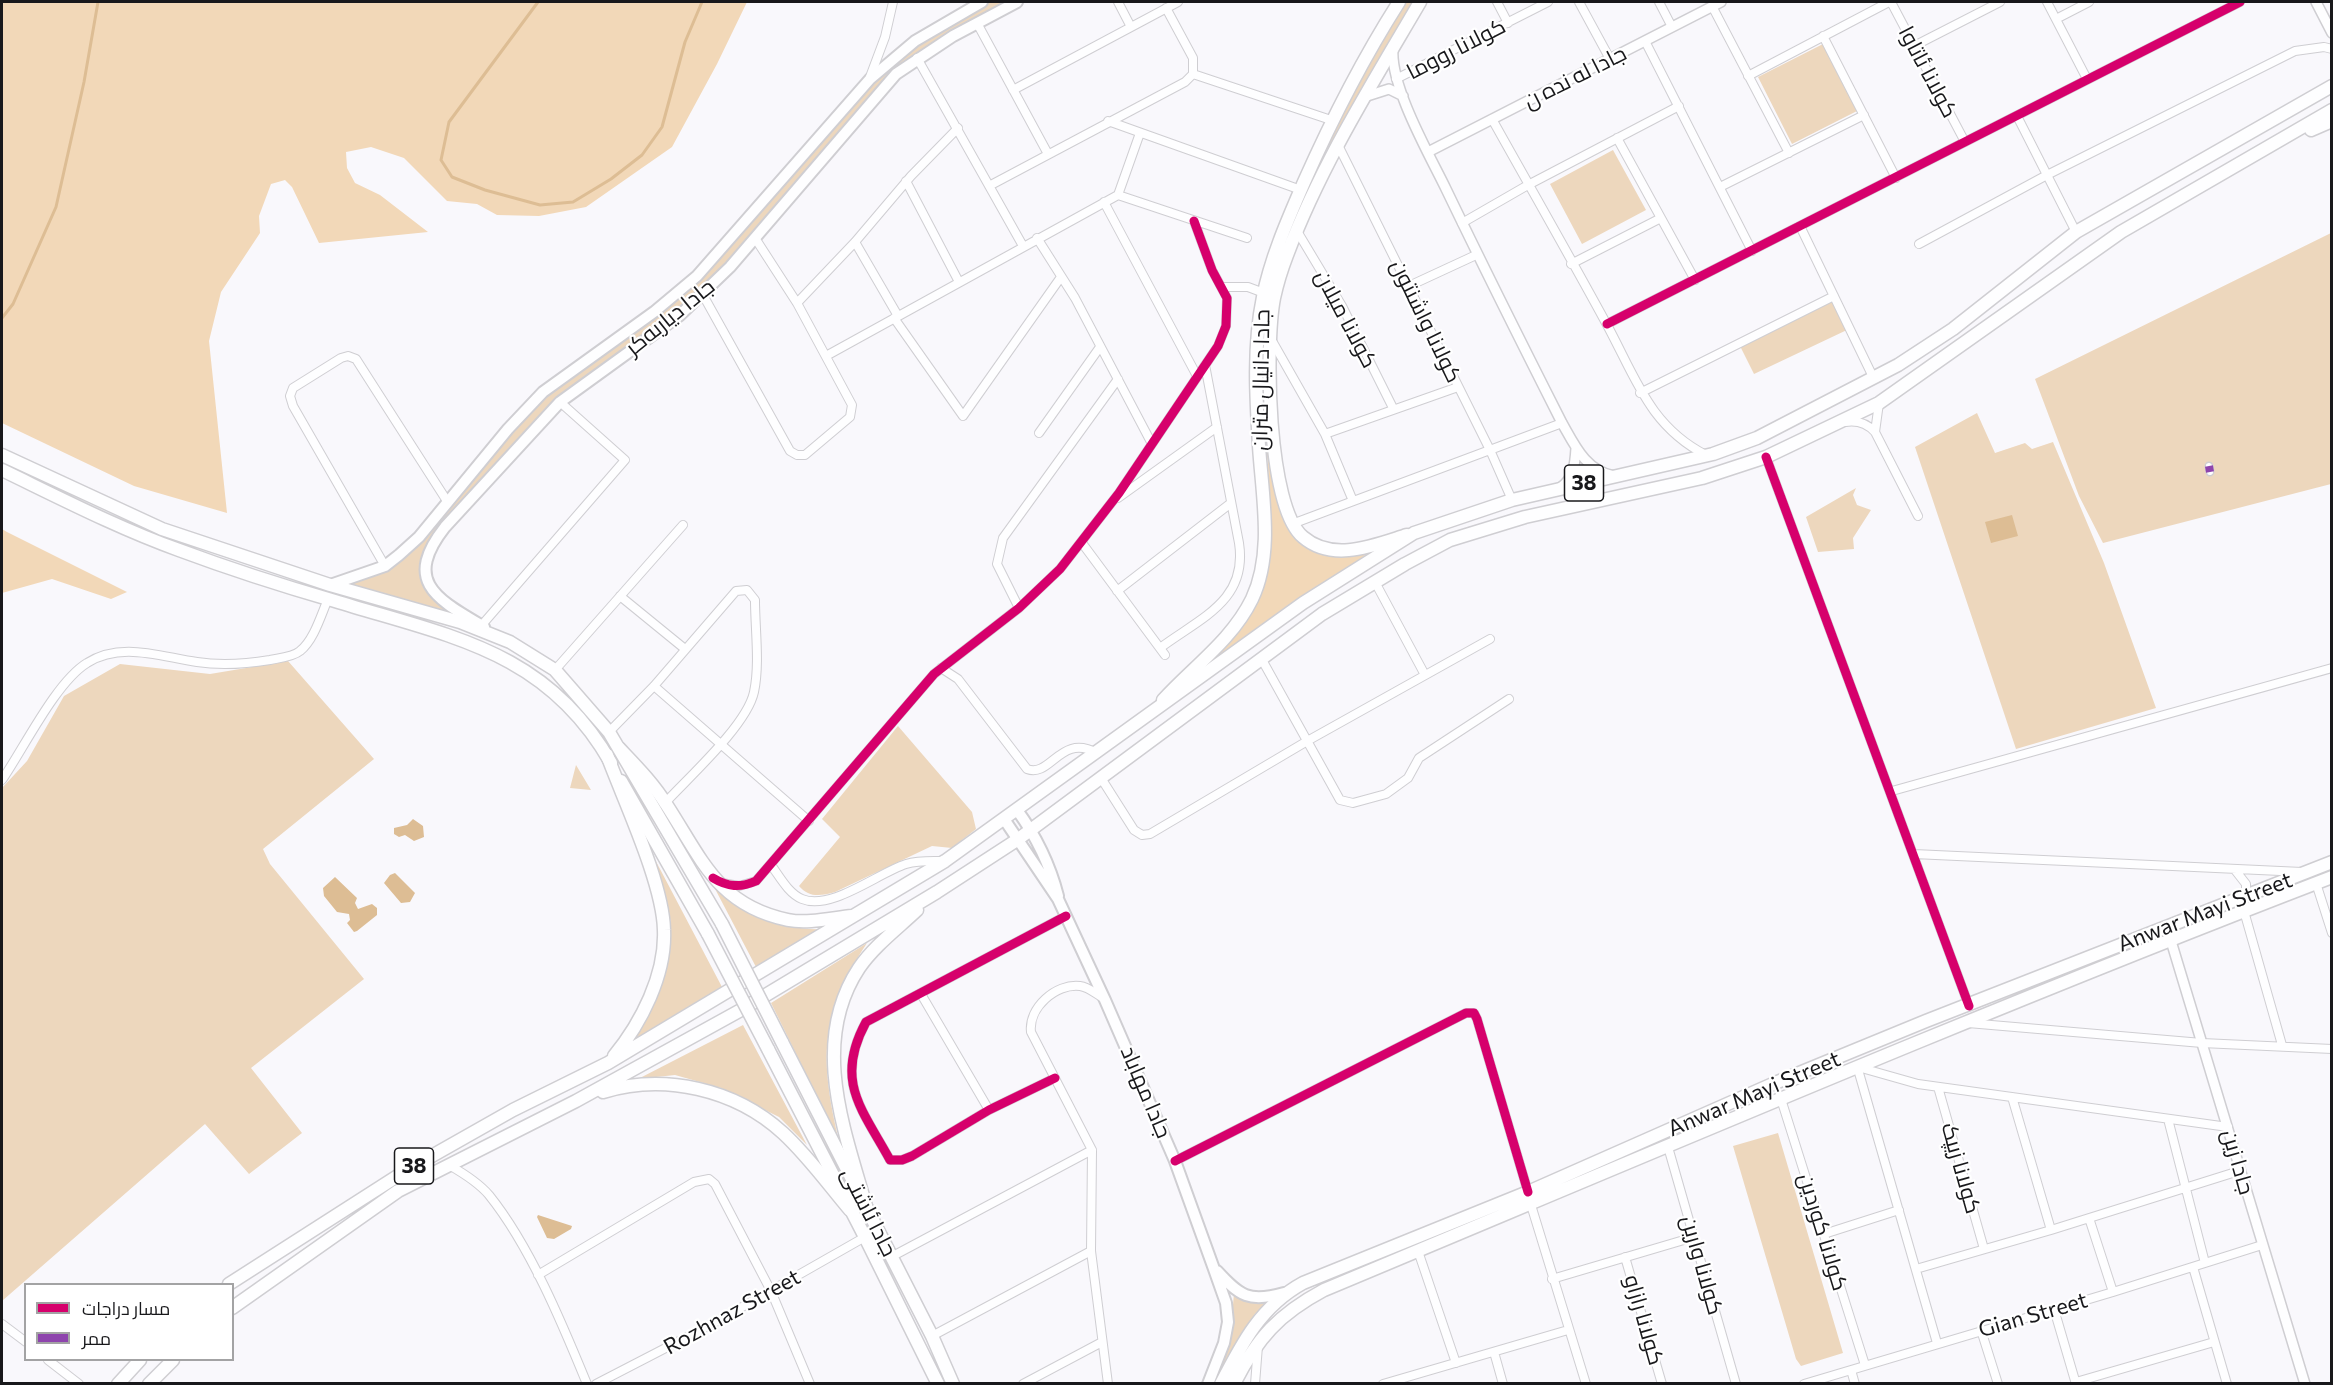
<!DOCTYPE html>
<html>
<head>
<meta charset="utf-8">
<style>
  body { margin:0 }
  #map { position:relative; width:2333px; height:1385px; overflow:hidden; background:#f9f8fc; font-family:Commissioner,Cairo,sans-serif }
  canvas { display:block }
  .frame { position:absolute; inset:0; border:3px solid #18181b; pointer-events:none }
  .legend { position:absolute; left:24px; top:1283px; width:210px; height:78px; box-sizing:border-box; background:#fff; border:2px solid #a3a3a4; margin:0; padding:8px 10px; list-style:none; font-size:18px; color:#18181b }
  .legend li { display:flex; align-items:center; gap:12px; height:30px }
  .legend b { width:30px; border:2px solid #a3a3a4 }
</style>
</head>
<body>
<div id="map">
<canvas width="2333" height="1385"></canvas>
<div class="frame"></div>
<ul class="legend">
<li><b style="height:8px;background:#d6006c"></b>مسار دراجات</li>
<li><b style="height:8px;background:#8e44ad"></b>ممر</li>
</ul>
</div>
<script>
const ctx = document.querySelector('canvas').getContext('2d');
ctx.lineJoin = 'round';
function paint(path, color) { ctx.fillStyle = color; ctx.fill(path, 'evenodd'); }
function stroke(path, color, width, dash) { ctx.strokeStyle = color; ctx.lineWidth = width; ctx.lineCap = dash ? 'butt' : 'round'; ctx.setLineDash(dash || []); ctx.stroke(path); }
function drawText(font, color, halo, rows, align = 'center') {
  ctx.font = font + ' Commissioner,Cairo,sans-serif'; ctx.lineWidth = 4.5; ctx.setLineDash([]); ctx.textBaseline = 'middle'; ctx.strokeStyle = halo; ctx.fillStyle = color; for (const [text, x, y, turn = 0] of rows) {
    ctx.save(); ctx.translate(x, y); ctx.rotate((+turn || 0) * Math.PI / 180); ctx.textAlign = isNaN(turn) ? turn : align; if (halo) ctx.strokeText(text, 0, 0); ctx.fillText(text, 0, 0); ctx.restore();
  }
}
const green = new Path2D(`
  M982,2h35l-100,56 -214,237 -143,107 -115,125 -21,35 12,32 45,32 -151,-41 69,-30 144,-163 154,-116 173,-197 45,-38z
  M1401,2h17l-134,256 -15,78 -10,-1c18,-121 85,-227 142,-333z
  M1823,44l34,67 -65,33 -34,-67z
  M1613,150l33,60 -64,34 -32,-60z
  M2331,233v251l-228,59 -24,-47 -44,-117z
  M1834,296l15,33 -95,45 -15,-30z
  M1977,413l18,40 30,-10 7,6 21,-7 51,121 52,145 -140,41 -101,-302z
  M1856,488l-3,7 4,10 14,5 -18,28 1,11 -36,3 -12,-35z
  M288,661l86,98 -111,90 7,15 94,115 -113,89 51,65 -53,41 -44,-50 -203,177v-513l25,-27 37,-65 56,-32 90,10z
  M898,726l74,86 4,17 -24,19 -20,-2 -97,46c-14,4 -26,6 -36,-6l41,-49 -18,-18z
  M576,765l15,25 -21,-2z
  M650,850l72,137 -87,53c21,-38 43,-83 34,-128 -4,-20 -13,-41 -19,-62z
  M713,885c31,27 67,46 110,44l-67,38z
  M867,943c-48,73 -47,116 -28,198l-68,-138z
  M743,1025l64,120 -28,-28 -58,-29 -46,-13 -37,4z
  M1778,1133l65,220 -42,13 -5,-7 -63,-213z
  M1234,1293l16,10 18,-1 -13,12 -42,70 17,-44z`);
const forest = new Path2D(`
  M2,2h745l-30,62 -45,83 -86,60 -47,9 -42,-1 -20,-11 -30,-3 -43,-43 -33,-11 -25,5 1,16 8,15 25,12 48,37 -109,11 -27,-56 -7,-7 -14,4 -12,32 1,17 -39,59 -12,49 18,172 -93,-27 -132,-63z
  M1265,367l9,109 3,24 6,15 12,21 28,17 18,4 32,-7 -169,117 36,-40 29,-69 2,-40 -9,-149z
  M2,529l5,3 120,60 -16,7 -59,-20 -50,14z`);
const water = new Path2D(`
  M2012,515l6,21 -27,7 -6,-21z
  M413,819l10,7 1,11 -10,4 -9,-6 -6,2 -5,-3v-6l13,-3z
  M395,873l20,20 -5,9 -9,1 -17,-20 6,-8z
  M335,877l22,21 -2,5 3,6 14,-5 5,4v7l-20,16 -3,1 -7,-9 3,-3 -1,-6 -12,-2 -13,-16 -1,-8z
  M538,1215l34,11 -1,3 -17,10 -7,-1 -10,-21z`);
const stream = new Path2D(`
  M538,2l-89,120 -8,38 11,17 33,13 55,15 33,-3 38,-23 31,-24 20,-28 23,-85 17,-40
  M2,318l11,-14 43,-97 28,-125 14,-80`);
const pedestrian = new Path2D(`
  M2209,466l1,6`);
const minor = new Path2D(`
  M1118,2l13,25
  M1497,2l11,21
  M1579,2l31,57
  M1659,2l13,25
  M1891,2l74,140
  M2047,2l40,77
  M1712,6l77,147
  M2056,19l33,-17
  M977,23l71,131
  M1823,36l73,142
  M1645,41l107,210
  M1914,46l86,-44
  M917,58l106,188
  M1193,74l138,46
  M1748,76l141,-74
  M870,77l15,-40 8,-35
  M1396,79l152,-77
  M1013,90l165,-88
  M2017,116l59,116
  M1492,119c38,68 77,136 114,204 29,53 43,103 100,132
  M1108,121l193,69
  M1617,138l78,142
  M1337,143l153,307 22,50
  M906,181l53,101
  M989,186l196,-104 8,-8v-16l-27,-50
  M1720,187l144,-72
  M1118,195l129,43
  M1104,202l93,174
  M1462,223l66,-38 151,-79
  M1800,226l74,153
  M1297,231l45,75 51,102
  M1037,238l38,60 77,146
  M855,242l43,74
  M1919,244l128,-69 248,-124 29,-4 8,2
  M1571,264l90,-46
  M1409,286l67,-31
  M1222,287h26l16,6
  M703,295l87,156 7,4h8l45,-38 2,-12 -55,-102 -42,-65
  M797,303l58,-61 56,-66 47,-48
  M894,318l69,98 98,-139
  M1607,324l633,-322
  M1271,339l54,95 28,67
  M826,356l292,-161 22,-62
  M1640,393l194,-97
  M1845,422c12,-2 22,1 30,10l43,84
  M1875,432l4,-29
  M1039,433l61,-86
  M1325,434l133,-47
  M1766,457l203,549
  M1118,498l99,-71
  M1292,524l270,-101
  M1082,543l83,112
  M385,566l-92,-160 -3,-10 3,-8 48,-30 7,-2 8,3 91,142
  M1375,582l50,93
  M1117,591l114,-88
  M620,596l65,53
  M1019,608l-22,-44 6,-26 115,-159
  M481,626l144,-166 -65,-58
  M1160,648c40,-30 88,-47 79,-105l-34,-178
  M1261,658l79,142 13,3 33,-9 22,-16 11,-20 90,-59
  M941,668l17,11 69,90c24,9 33,-36 70,-16
  M555,670l128,-145
  M654,686l155,135
  M609,732l45,-46 82,-95 11,-1 8,10c0,29 5,64 -1,92 -7,33 -65,85 -89,111
  M1101,778l33,52 8,5 8,-1 159,-94 181,-101
  M2,780c22,-32 54,-98 85,-117 34,-22 74,-6 110,-1 25,4 49,2 73,-2 9,-2 23,-3 30,-9 14,-11 21,-36 28,-52
  M1892,791l440,-123
  M1914,854l388,18
  M771,865c9,12 17,28 31,34 29,12 76,-26 104,-35 13,-4 25,-3 38,-3
  M2235,870l11,14v13
  M722,883l17,3 17,-5 178,-207 85,-66 41,-39 59,-76 99,-147 8,-20 1,-28 -15,-28 -18,-49
  M2316,883l16,50
  M2244,911l38,134
  M921,994l68,116
  M1105,999c-8,-4 -16,-12 -25,-13 -24,-3 -52,22 -49,46l61,118 -1,101 17,133
  M1968,1023l234,20 130,6
  M1857,1066l80,277
  M1858,1067l60,17 310,43
  M1055,1078l-66,32 -77,46 -10,4h-12c-28,-51 -56,-79 -24,-138l200,-106
  M1938,1087l46,162
  M2012,1097l39,133
  M1781,1099l84,266
  M2168,1119l37,144
  M1668,1147l68,237
  M1175,1161l291,-148h8l3,6 51,173
  M449,1165c14,8 29,17 40,30 41,51 73,128 98,189
  M1531,1205l55,179
  M2089,1218l24,74
  M1824,1234l75,-24
  M1418,1251l38,112
  M891,1257l201,-107
  M1625,1257l37,127
  M2193,1267l34,117
  M1916,1269l135,-39 188,-59
  M538,1275l156,-93 15,-3 6,5 56,107 39,93
  M1552,1279l142,-42
  M2054,1309l22,75
  M2,1324l24,18
  M1981,1330l17,54
  M932,1336l159,-85
  M1494,1352l9,32
  M48,1360l31,24
  M1851,1370l4,14
  M2076,1382l138,-40
  M596,1384l118,-61 151,-86
  M1023,1384l79,-42
  M1255,1384l3,-38
  M1383,1384l185,-54
  M1804,1384l309,-92 149,-47`);
const tertiary = new Path2D(`
  M2316,2l16,31
  M1393,49c-3,37 36,105 53,140 38,79 77,157 116,234 13,23 24,48 52,53
  M1364,97l25,-8 14,7
  M1428,152l293,-150
  M1560,488c14,-10 15,-24 16,-40
  M2171,941l134,443`);
const secondary = new Path2D(`
  M330,585l55,-19 14,-11 20,-18 89,-108 35,-37 111,-80 43,-36 173,-197 45,-38 67,-39
  M484,627c-47,-28 -82,-45 -39,-100l115,-125 120,-87 50,-48 166,-193 57,-38 64,-34
  M1017,810c19,26 33,55 41,86
  M1004,819l54,80 47,101 70,161 39,108 12,34 2,19 -4,21 -16,41
  M1217,1271c23,25 32,32 67,22`);
const primary = new Path2D(`
  M2,455l160,74 168,56 130,37 50,20 45,28 54,62 113,192
  M2,470c58,28 116,58 177,80 51,19 104,36 156,51 113,35 212,49 276,162
  M1407,535c-32,10 -74,28 -104,2 -36,-30 -38,-193 -29,-239 3,-14 8,-30 13,-43 34,-90 85,-171 133,-253
  M1163,700c30,-33 69,-60 89,-101 22,-46 10,-104 7,-153 -3,-49 -6,-101 4,-149 8,-40 25,-78 41,-115 28,-63 58,-122 95,-180
  M621,781l87,153
  M782,1042l150,294 21,48
  M768,1049l97,188 73,147
  M1221,1384c21,-41 40,-78 82,-101l225,-91 247,-109 151,-62 406,-159
  M1234,1384c23,-46 45,-70 90,-94 335,-140 669,-283 1008,-413`);
const trunk = new Path2D(`
  M2311,130l21,-9
  M619,748c17,18 34,35 47,56 36,55 51,101 122,116 20,4 44,-2 64,-4
  M607,755c17,46 56,128 57,175 2,45 -23,93 -50,126
  M603,1092c61,-19 132,-3 180,41 25,23 45,51 67,77
  M866,1206c-22,-77 -56,-164 -7,-238 15,-22 39,-40 58,-58
  M229,1284l178,-114 106,-60 95,-47 337,-202 358,-258 111,-70 98,-33 201,-46 44,-16 141,-73 55,-36 123,-97 256,-146
  M232,1308l166,-117 178,-90 165,-91 196,-118 80,-52 305,-226 83,-50 45,-24 75,-23 177,-39 64,-21 113,-54 242,-171 211,-122
  M118,1384l22,-24
  M149,1384l24,-24`);
const primaryBridge = new Path2D(`
  M722,924l60,118
  M708,934l60,115`);
const quiet = new Path2D(`
  M2209,466l1,6`);
const cycleway = new Path2D(`
  M1607,324l633,-322
  M1766,457l203,549
  M713,878c15,9 27,10 43,3l178,-207 85,-66 41,-39 59,-76 99,-147 8,-20 1,-28 -15,-28 -18,-49
  M1055,1078l-66,32 -77,46 -10,4h-12c-28,-51 -56,-79 -24,-138l200,-106
  M1175,1161l291,-148h8l3,6 51,173`);
const shields = [
  [1584,483,39],
  [414,1166,39]
];
const shieldNames = [
  ["38",1584,483],
  ["38",414,1166]
];
const streetNames = [
  ["كولانا رووما",1456,49,-27],
  ["كولانا ئاتاوا",1928,72,62],
  ["جادا له نده ن",1575,77,-27],
  ["جادا دیاربه‌كر",670,317,-39],
  ["كولانا ميلان",1346,319,62],
  ["كولانا واشنتون",1426,321,64],
  ["جادا دانيال متران",1261,380,-89],
  ["Anwar Mayi Street",2205,912,-21],
  ["جادا مهاباد",1146,1092,67],
  ["Anwar Mayi Street",1754,1094,-23],
  ["جادا زین",2238,1162,74],
  ["کولانا زیپک",1961,1168,74],
  ["جادا ئاشتی",869,1212,63],
  ["کولانا کوردین",1823,1232,73],
  ["کولانا وارین",1702,1265,74],
  ["Rozhnaz Street",732,1312,-29],
  ["Gian Street",2033,1315,-16],
  ["کولانا رازاو",1644,1320,74]
];
paint(green, '#edd7bd');
paint(forest, '#f2d8b8');
paint(water, '#ddbd94');
stroke(stream, '#ddbd94', 3);
stroke(pedestrian, '#cfced2', 9);
stroke(minor, '#cfced2', 10);
stroke(tertiary, '#cfced2', 12);
stroke(secondary, '#cfced2', 14);
stroke(primary, '#cfced2', 15);
stroke(trunk, '#cfced2', 15);
stroke(pedestrian, '#fefeff', 6);
stroke(minor, '#fefeff', 8);
stroke(tertiary, '#fefeff', 9);
stroke(secondary, '#fefeff', 10);
stroke(primary, '#fefeff', 12);
stroke(trunk, '#fefeff', 12);
stroke(primaryBridge, '#cfced2', 15, []);
stroke(primaryBridge, '#fefeff', 12);
stroke(quiet, '#8e44ad', 8, [15, 8]);
stroke(cycleway, '#d6006c', 9);
for (const [x, y, w] of shields) { const box = new Path2D(); box.roundRect(x - w / 2, y - 18, w, 36, 4.5); ctx.fillStyle = '#fff'; ctx.fill(box); stroke(box, '#18181b', 1.5); }
drawText('bold 21px', '#18181b', null, shieldNames);
drawText('22px', '#18181b', '#fff', streetNames);
</script>
</body>
</html>
